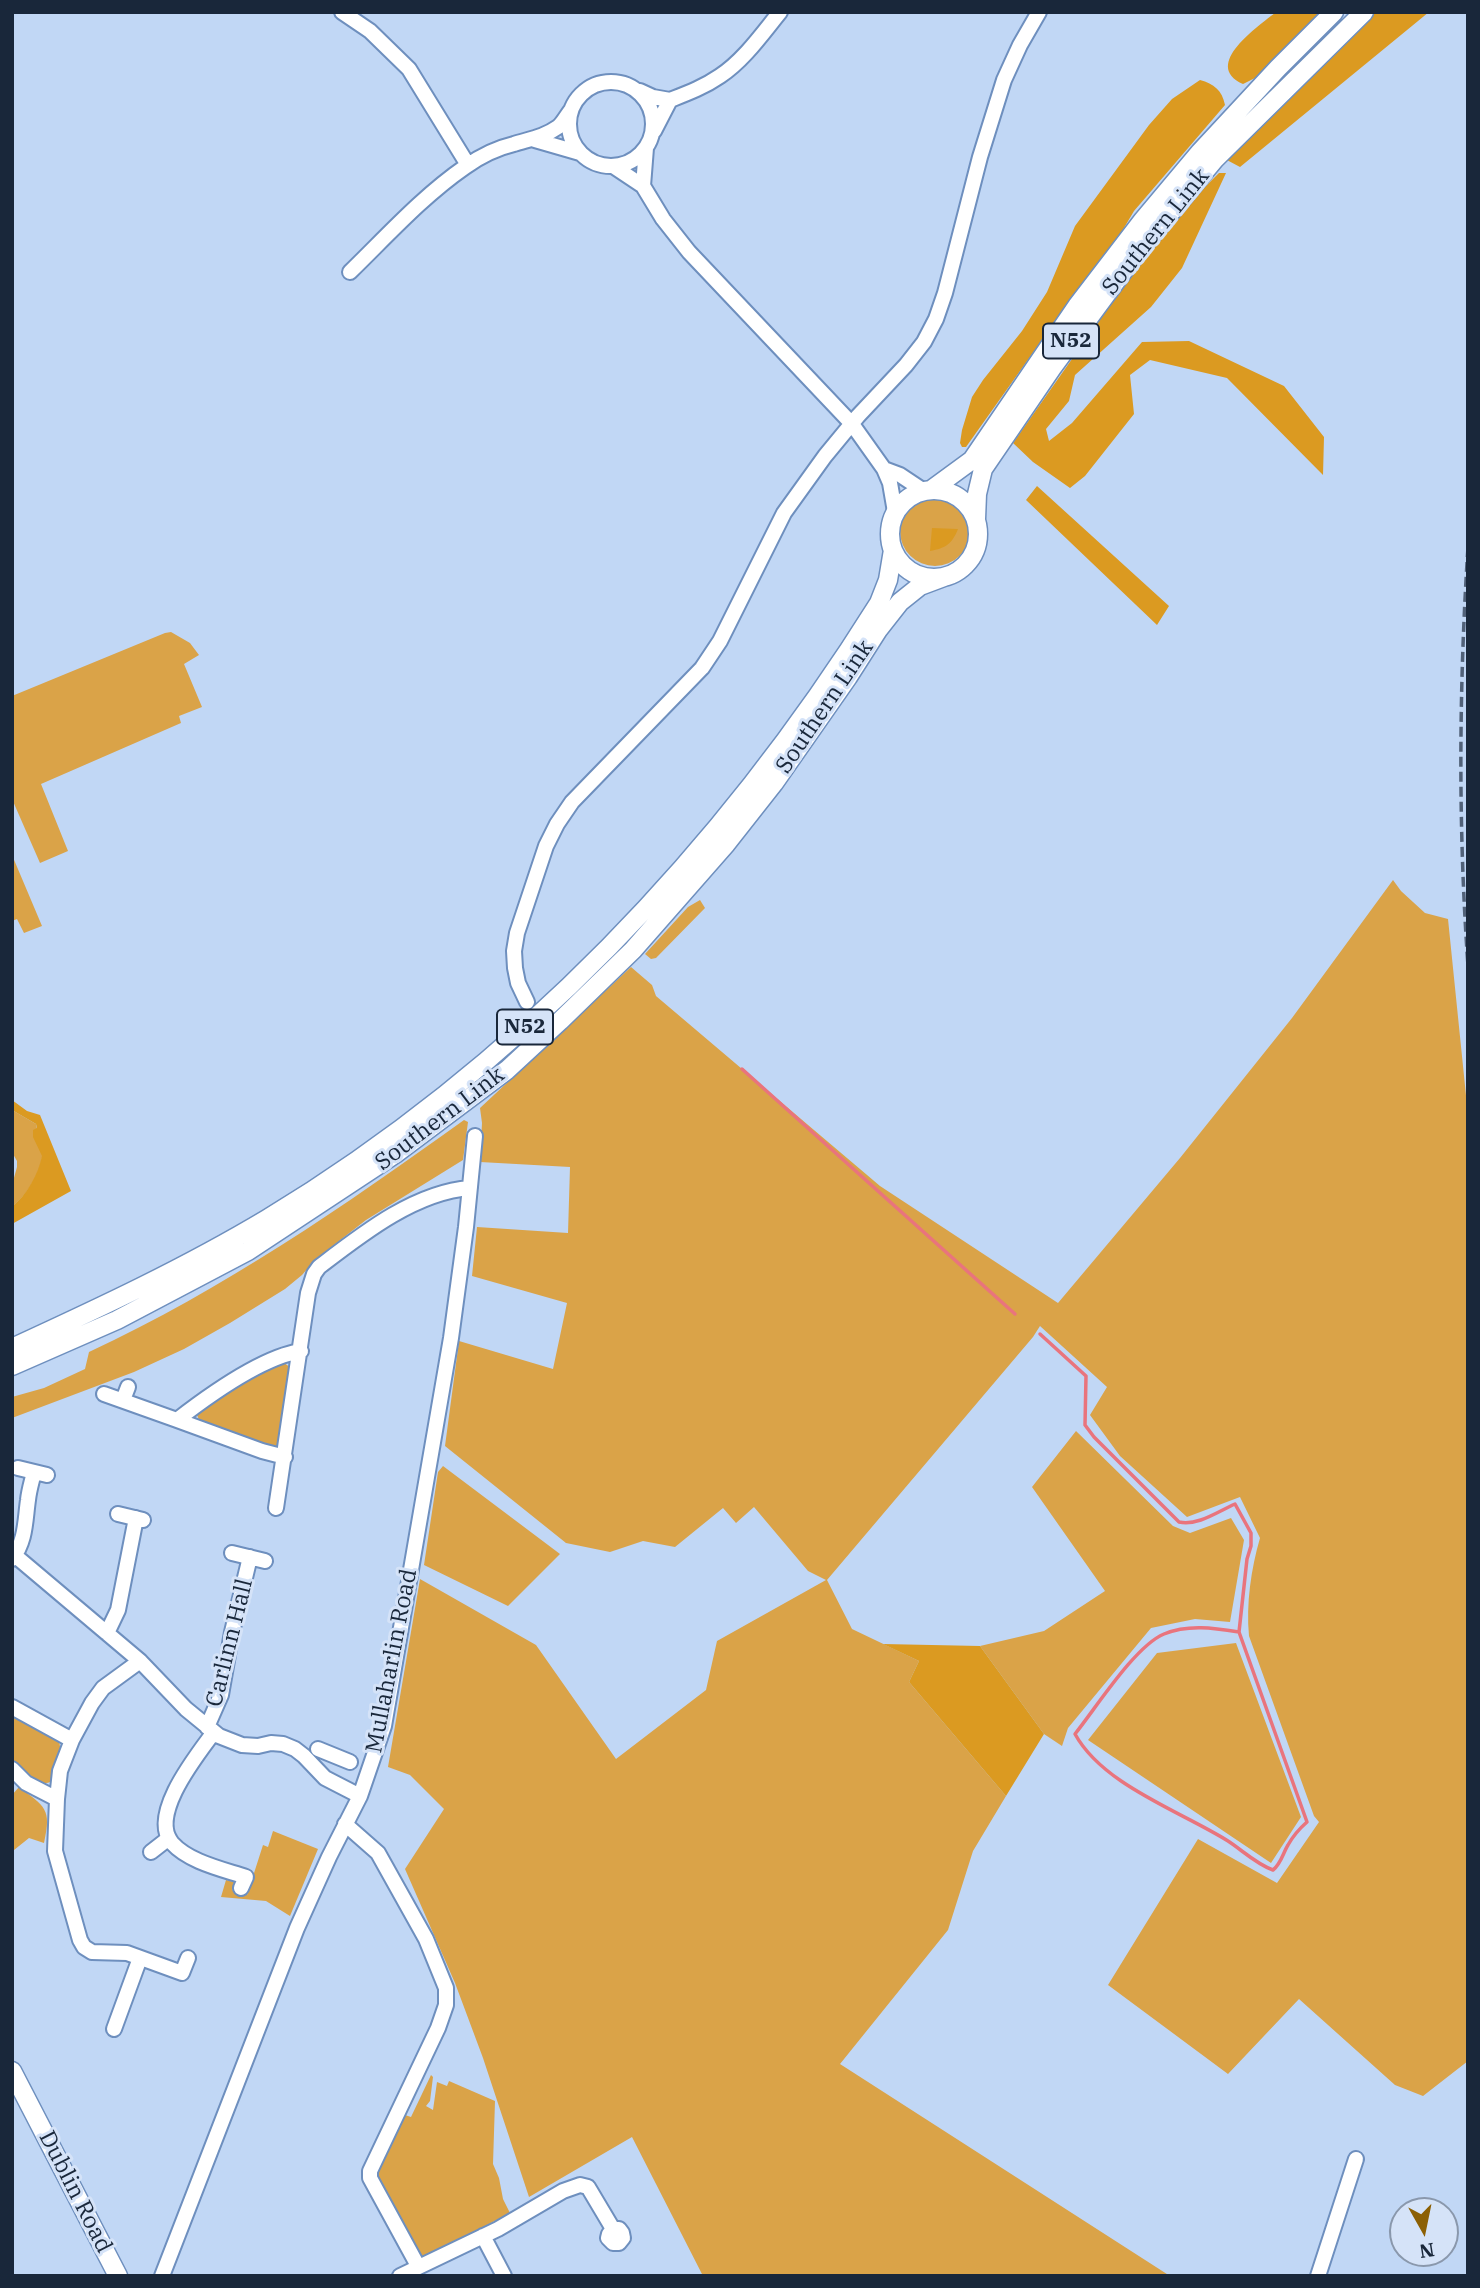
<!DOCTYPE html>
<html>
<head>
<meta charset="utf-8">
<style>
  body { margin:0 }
  #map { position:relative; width:1480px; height:2288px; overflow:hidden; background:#c1d7f5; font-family:"IBM Plex Serif",serif }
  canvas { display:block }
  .frame { position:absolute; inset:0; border:14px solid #19273a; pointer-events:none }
  .north { position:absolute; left:1389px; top:2197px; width:70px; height:70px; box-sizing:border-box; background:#d5e3f8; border:2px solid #8a98ac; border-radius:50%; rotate:171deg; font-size:19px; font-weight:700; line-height:28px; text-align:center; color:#19273a }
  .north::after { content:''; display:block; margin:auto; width:24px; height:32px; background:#8c6004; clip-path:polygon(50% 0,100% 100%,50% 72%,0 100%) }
</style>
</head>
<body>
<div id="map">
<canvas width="1480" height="2288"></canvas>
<div class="frame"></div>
<div class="north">N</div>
</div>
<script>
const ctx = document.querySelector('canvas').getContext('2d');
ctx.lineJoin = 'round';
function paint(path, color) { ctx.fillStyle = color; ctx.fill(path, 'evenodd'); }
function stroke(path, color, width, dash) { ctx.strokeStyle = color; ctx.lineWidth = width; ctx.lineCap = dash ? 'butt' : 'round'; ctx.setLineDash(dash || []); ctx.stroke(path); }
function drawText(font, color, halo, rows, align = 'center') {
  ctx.font = font + ' "IBM Plex Serif",serif'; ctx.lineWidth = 6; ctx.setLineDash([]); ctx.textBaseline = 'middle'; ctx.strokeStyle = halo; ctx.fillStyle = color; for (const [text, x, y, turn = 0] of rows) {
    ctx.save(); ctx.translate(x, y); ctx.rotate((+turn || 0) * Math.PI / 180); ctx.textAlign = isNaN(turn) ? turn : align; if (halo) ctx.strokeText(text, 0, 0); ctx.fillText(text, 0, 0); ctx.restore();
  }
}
const green = new Path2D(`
  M900 531a35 35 0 1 1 70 0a35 35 0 1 1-70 0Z
  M171,632l19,11 9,12 -15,9 18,43 -23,9 2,7 -140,61 27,67 -28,12 -28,-64v-103l153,-63z
  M12,855l30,71 -18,7 -7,-14 -5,2z
  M1393,880l8,11 24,22 23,6 20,196v946l-45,35 -28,-11 -96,-86 -71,75 -120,-89 90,-146 79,44 42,-61 -5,-6 -65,-180c-3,-32 2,-67 11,-98l-20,-41 -53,20 -67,-61 -30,-41 17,-28 -67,-61 -7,11 -206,243 25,49 67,32 -10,21 97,114 -33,55 -25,79 -108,134 330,212h-467l-71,-139 -103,60 -46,-139 -28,-75 -50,-114 39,-60 -34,-34 -22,-8 32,-188 116,66 80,114 90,-69 11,-49 109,-61 -18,-9 -54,-64 -18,16 -13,-15 -48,39 -32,-6 -33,11 -44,-9 -121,-97 14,-105 94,28 14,-66 -95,-27 5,-49 91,6 2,-66 -90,-5 2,-39 -2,-15 151,-141 21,18 4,11 224,190 178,117 122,-145 112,-140z
  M700,900l5,8 -49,50 -5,1 -6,-5 43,-47z
  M12,1110l24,14c2,10 7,24 6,34 -3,18 -16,37 -30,49v-22l5,-18v-6l-4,-7z
  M464,1120l4,2 -5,38 -97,60 -50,39 -14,16 -17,14 -55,34 -46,26 -50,23 -122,46v-21l32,-9 41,-19 4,-17c135,-63 254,-145 375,-232z
  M283,1362l8,6 -9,76 -10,5 -72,-27 -3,-7 4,-8 75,-43z
  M1076,1431l97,95 17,7 41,-15 13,22 -14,82 -35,-3 -44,9 -83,100 -6,18 -18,-12 -64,-88 64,-15 61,-40 -73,-104z
  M443,1466l117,88 -52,52 -84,-41 14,-93z
  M1236,1643l65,174 -30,46 -183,-123 69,-87z
  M12,1714l46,25c6,13 -2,29 -6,42 -15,9 -38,-12 -40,-27 -2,-13 0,-27 0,-40z
  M19,1787c26,20 33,21 25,56l-15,-5 -15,12 -2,-2v-53z
  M273,1831l45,18 -28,67 -24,-15 -45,-4 5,-17 8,2 -2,8 15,5 16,-50 5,2z
  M431,2075l2,2 -3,24 -4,5 7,4 4,-28 10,4 2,-5 46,20 -2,63 6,14 4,21 7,14 -89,46 -47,-82 28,-63 9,3z`);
const forest = new Path2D(`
  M1276,12h47l-66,65 -14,7c-42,-19 16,-58 33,-72z
  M1372,12h57l-189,155 -15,-8z
  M1200,80c14,4 22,10 25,25l-91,106 -16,27 -49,64 -103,145h-4l-2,-4 2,-13 10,-33 11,-17 39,-49 25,-39 28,-66 74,-101 23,-26z
  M1219,173h7l-44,95 -31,39 -76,68 -6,26 -23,28 3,12 23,-18 70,-81 47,-1 95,45 40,51 -1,38 -96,-97 -77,-18 -20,15 4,39 -49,62 -15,12 -37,-26 -20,-19 151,-215z
  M1037,486l132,120 -12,19 -131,-125z
  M932,528l26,1c-6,15 -12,19 -28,22z
  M12,1100l15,11 13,4 31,76 -59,33v-17c15,-13 26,-32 30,-51l-9,-19v-7l4,-2 -1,-4 -24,-14z
  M883,1644l97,2 64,88 -38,62 -97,-114 10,-21z`);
const stream = new Path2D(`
  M742,1069l273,245
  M1040,1334l46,42 -1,49 9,12 85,85c19,4 38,-10 56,-18l16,29v13l-4,13 -8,73 68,190c-8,7 -14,14 -19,23 -5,8 -7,19 -15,25 -17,-6 -31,-20 -45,-29 -48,-30 -125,-56 -153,-107 21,-26 60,-88 89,-100 24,-10 50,-6 75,-2`);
const minor = new Path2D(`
  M342,12l28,19 39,38 59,96
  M569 124a42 42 0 1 1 84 0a42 42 0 1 1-84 0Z
  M640,91l13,6 17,3 -16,31
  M670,100c18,-7 34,-13 50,-24 24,-16 42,-42 60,-64
  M535,140l45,13
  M613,166l30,20 20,33 26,33 163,172 32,45 6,14 5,29
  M643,186l3,-38
  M350,272c37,-36 73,-76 115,-105 14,-10 32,-19 49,-23 16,-5 30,-7 44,-17 5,-4 9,-12 13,-17
  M884,469l16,6 24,16
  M527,1002l-9,-19 -3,-15 -1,-17 3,-18 29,-87 11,-22 15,-22 130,-134 18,-27 64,-128 41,-57 33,-40 48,-51 18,-23 12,-23 9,-26 35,-136 24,-77 16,-35 19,-33
  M104,1394l73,26
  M123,1400l5,-13
  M285,1457l-23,-6 -85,-31c31,-24 85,-63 124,-69
  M18,1468l29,7
  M276,1508l32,-215 6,-19 5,-7c43,-33 96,-75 151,-79
  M118,1514l25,6
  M12,1553l128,108 46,48 33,27 23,9 16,1 13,-3 12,1 12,5 9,7 21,22 35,18
  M232,1553l33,8
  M12,1559c14,-18 13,-38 16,-59 1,-10 4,-19 6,-28
  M107,1633l11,-23 18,-92
  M140,1661l-37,27 -11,15 -20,37 -12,31 -3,28 -2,52 25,89 4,7 8,5 35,1 55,20 6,-15
  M12,1707l60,33
  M207,1727l14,-32 11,-63 18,-75
  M214,1732c-16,22 -66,83 -42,111 17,19 50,26 74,34l-5,11
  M318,1749l32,13
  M12,1769l14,14 31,16
  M345,1824l33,29 48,86 20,49v17l-8,23 -68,143v7l48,88
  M151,1852l18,-14
  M114,2029l26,-71
  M483,2236l21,40
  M162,2276l135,-348 32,-71 31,-61 24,-70 67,-388 15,-111 9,-91
  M400,2276l98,-47 65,-38 17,-6 8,2 25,42h6l3,4 1,5 -4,5h-6l-5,-5 1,-4 4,-5
  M1318,2276l38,-117`);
const major = new Path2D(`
  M890 534a44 44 0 1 1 88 0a44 44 0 1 1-88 0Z
  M931,490l41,-30 105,-154 66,-86 57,-68 78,-84 56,-56
  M976,519l1,-25 6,-25 69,-101 84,-114 79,-95 149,-147
  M12,1348c87,-40 173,-80 255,-129 251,-152 457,-368 612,-616l9,-23 5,-30
  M12,1366l105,-46 131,-69 147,-97 112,-84 53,-49 73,-71 93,-106 48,-61 74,-106 30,-47 22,-28 20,-16 24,-9
  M12,2071l106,205`);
const rail = new Path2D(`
  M1468,547c-9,140 -10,279 0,419`);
const shields = [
  [1071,341,56],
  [525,1027,56]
];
const shieldNames = [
  ["N52",1071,341],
  ["N52",525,1027]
];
const streetNames = [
  ["Southern Link",1156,232,-51],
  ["Southern Link",825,707,-56],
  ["Southern Link",440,1119,-37],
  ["Carlinn Hall",230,1643,-76],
  ["Mullaharlin Road",392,1661,-79],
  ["Dublin Road",75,2192,63]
];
paint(green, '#daa348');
paint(forest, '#db9a21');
stroke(stream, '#e9747d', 3.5);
stroke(minor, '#6e8fbe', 18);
stroke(major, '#6e8fbe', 21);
stroke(minor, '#fff', 14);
stroke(major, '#fff', 18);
stroke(rail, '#516178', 3.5, [10, 5]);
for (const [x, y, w] of shields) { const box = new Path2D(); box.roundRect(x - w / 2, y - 17.5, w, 35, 5); ctx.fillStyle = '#d5e3f8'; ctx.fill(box); stroke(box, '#19273a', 2); }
drawText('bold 21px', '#19273a', null, shieldNames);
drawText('23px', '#19273a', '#d5e3f8', streetNames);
</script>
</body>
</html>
